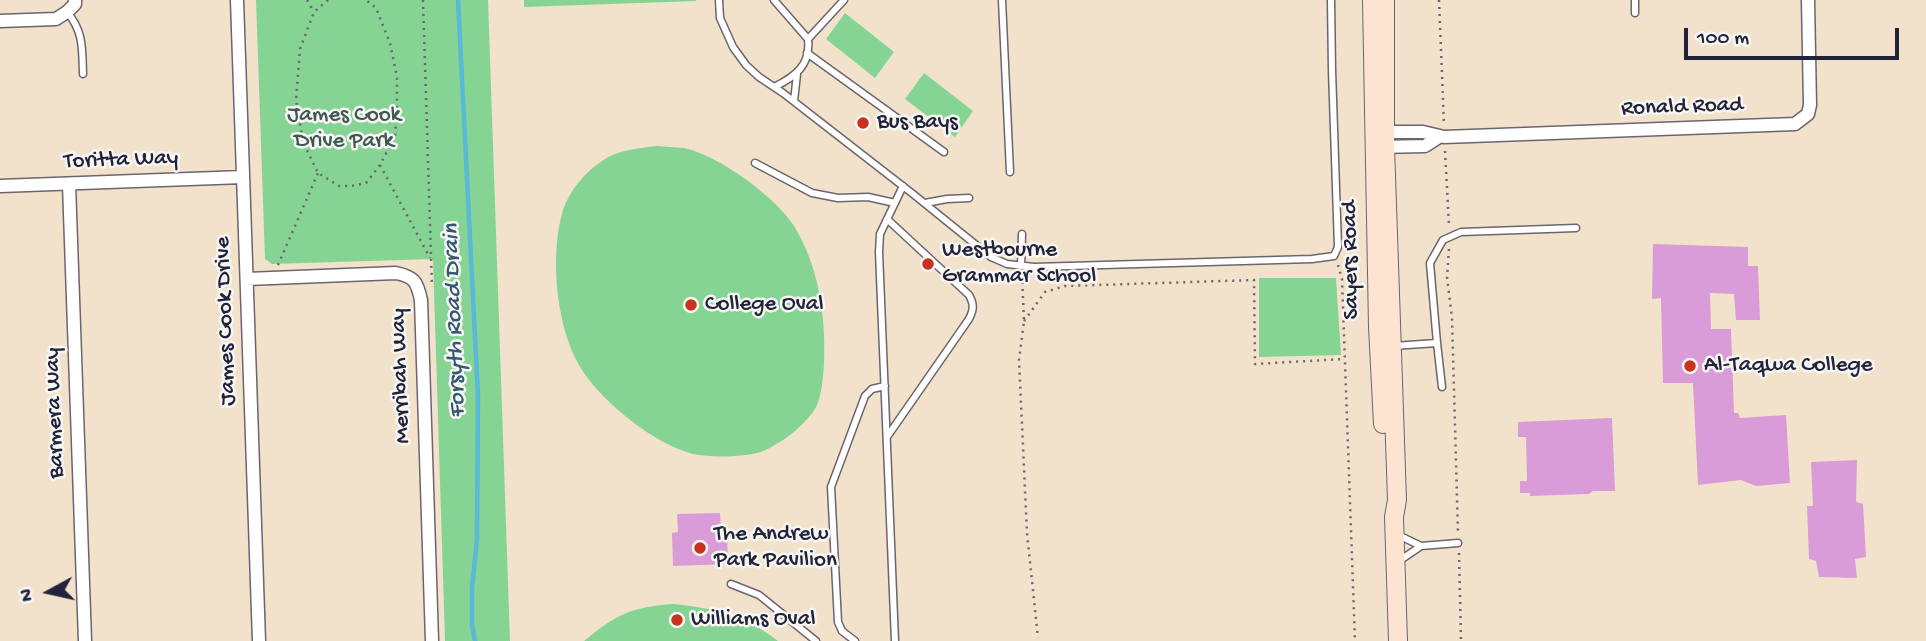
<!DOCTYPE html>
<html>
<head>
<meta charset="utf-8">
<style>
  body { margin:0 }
  #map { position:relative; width:1926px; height:641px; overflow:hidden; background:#f2e2cb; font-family:"Gochi Hand",sans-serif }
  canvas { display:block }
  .north { position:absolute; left:14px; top:557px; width:70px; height:70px; -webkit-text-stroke:5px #f6f6f2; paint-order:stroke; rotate:262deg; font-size:19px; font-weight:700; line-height:28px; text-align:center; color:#22223b }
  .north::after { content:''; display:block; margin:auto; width:24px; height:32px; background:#22223b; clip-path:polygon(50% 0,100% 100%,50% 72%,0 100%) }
  .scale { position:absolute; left:1684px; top:28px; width:215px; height:32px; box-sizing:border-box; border:4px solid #22223b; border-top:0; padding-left:9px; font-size:21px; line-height:24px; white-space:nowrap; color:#22223b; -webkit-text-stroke:5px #f6f6f2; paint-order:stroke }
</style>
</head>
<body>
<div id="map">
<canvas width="1926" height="641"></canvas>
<div class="north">N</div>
<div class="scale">100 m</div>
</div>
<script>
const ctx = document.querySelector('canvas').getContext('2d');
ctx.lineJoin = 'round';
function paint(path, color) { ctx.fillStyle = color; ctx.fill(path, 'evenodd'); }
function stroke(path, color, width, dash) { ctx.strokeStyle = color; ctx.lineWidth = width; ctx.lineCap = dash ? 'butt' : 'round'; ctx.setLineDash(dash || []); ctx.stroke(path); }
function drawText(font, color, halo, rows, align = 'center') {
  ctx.font = font + ' "Gochi Hand",sans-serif'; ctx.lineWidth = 5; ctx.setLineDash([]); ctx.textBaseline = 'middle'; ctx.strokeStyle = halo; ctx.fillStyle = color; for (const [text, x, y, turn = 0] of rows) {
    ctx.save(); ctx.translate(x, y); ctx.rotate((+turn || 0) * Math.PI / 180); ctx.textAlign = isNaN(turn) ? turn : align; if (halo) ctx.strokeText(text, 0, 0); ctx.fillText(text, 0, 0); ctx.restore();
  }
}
const green = new Path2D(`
  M256,0h232l22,641h-65l-12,-382 -161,5 -7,-5z
  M524,0h172v1l-172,6z
  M845,13l49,39 -19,26 -49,-39z
  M924,73l49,38 -18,26 -50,-38z
  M657,146c9,1 18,1 27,2 34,7 92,49 110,78 25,41 32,90 30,138 -1,13 -2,29 -7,41 -6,13 -25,30 -37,37 -6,3 -13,8 -19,10 -18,5 -50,6 -68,2 -38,-10 -87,-49 -109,-81 -28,-40 -35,-117 -21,-163 7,-20 22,-38 39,-49 15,-11 37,-13 55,-15z
  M1259,278h77l5,77 -82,2z
  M674,604c38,4 73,12 104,37h-194c33,-27 47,-34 90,-37z`);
const stream = new Path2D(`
  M458,0l20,396 -1,143 -5,49v37l3,16`);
const building = new Path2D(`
  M1653,244l95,3v19h10l2,54h-24l-2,-26 -24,-1 1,36h20l3,84h4l2,5 46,-3 4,68 -34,3 -15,-6 -43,5 -5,-102h-30l-2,-85 -9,1z
  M1612,418l3,73h-22l-4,3 -59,2v-3h-10v-12h7l-1,-44h-8v-15z
  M1857,460l-1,42 7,2 3,53 -11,2 2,19 -38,-1 -3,-16 -7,-2 -2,-53h6l-2,-44z
  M720,513l1,17 6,1 1,33 -55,2 -1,-33 6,-1 -1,-18z`);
const path = new Path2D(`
  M307,0l7,12
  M328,0l-14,12 -14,37 -4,51 7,42 15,31 21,13h12l15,-3 14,-18 15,-29 2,-27v-32l-7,-34 -14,-35 -10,-8
  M423,0l9,287
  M1439,0l5,124
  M1445,151l4,74
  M380,165l50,93
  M1449,249l-2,28 5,41 6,215
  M278,265l40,-92
  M1338,265l4,14 13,362
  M1022,275l2,46 -5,39 8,173 11,105
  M1024,321l21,-29 20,-6 189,-6 1,84 89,-5
  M1459,553l2,88`);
const service = new Path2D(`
  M719,0l1,18 13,29 13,18 13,12 24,16 130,101 78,63 16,7 27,3 278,-8 22,-3 4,-9 -6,-177 -1,-70
  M774,0l34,39
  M1002,0l8,172
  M1635,0v13
  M67,12c17,20 15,37 16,62
  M808,39l36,-39
  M807,53l137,99
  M774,87c21,-10 37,-22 34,-48
  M794,101l3,-27
  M755,163l57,30 26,5 30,-1 27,6
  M925,203l22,-4 22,-1
  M887,219l82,76c5,9 5,14 0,24l-82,118
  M1021,266l1,-32
  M1393,346l44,-3
  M1442,387l-5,-44 -7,-80 13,-23 18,-8 115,-4
  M1396,534l25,12 37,-3
  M1399,561l22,-15
  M731,584l28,11 57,46
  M855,641l-13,-10 -4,-9 -7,-135 34,-91 7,-7 13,-3
  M895,641l-16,-389 1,-18 23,-48`);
const minor = new Path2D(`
  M237,0l22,641
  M0,21l56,-2 11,-7 8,-8v-4
  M1378,132h45l21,5 351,-13 13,-10 2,-9 -2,-105
  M1379,147l46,-1 14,-9
  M69,184l16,457
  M0,186l243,-9
  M247,279l149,-6c19,4 21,9 25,27l11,341`);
const secondary = new Path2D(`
  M1372,0l6,327 5,97
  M1385,0v146l12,354 -3,17 4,124`);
const markers = [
  [863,123,7,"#c8321e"],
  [928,264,7,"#c8321e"],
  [691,305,7,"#c8321e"],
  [1690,366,7,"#c8321e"],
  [700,548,7,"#c8321e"],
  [677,620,7,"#c8321e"]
];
const streetNames = [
  ["Ronald Road",1682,108,-2],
  ["Toritta Way",121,161,-2],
  ["Sayers Road",1352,260,-91],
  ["James Cook Drive",227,321,-92],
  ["Merribah Way",402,376,-92],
  ["Barmera Way",56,413,-92]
];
const parkNames = [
  ["James Cook",344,116],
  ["Drive Park",344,142]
];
const poiNames = [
  ["Bus Bays",877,123],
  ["Westbourne",942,251],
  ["Grammar School",942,277],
  ["College Oval",705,305],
  ["Al-Taqwa College",1704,366],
  ["The Andrew",714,535],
  ["Park Pavilion",714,561],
  ["Williams Oval",691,620]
];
const waterNames = [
  ["Forsyth Road Drain",456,321,-92]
];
paint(green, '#85d494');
stroke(stream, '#58bad7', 4.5);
paint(building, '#d99cd8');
stroke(service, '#6b656d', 9);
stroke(minor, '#6b656d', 15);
stroke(secondary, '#6b656d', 20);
stroke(path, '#6b656d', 2.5, [2, 5]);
stroke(service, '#fff', 6);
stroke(minor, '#fff', 12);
stroke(secondary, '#fde4d1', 18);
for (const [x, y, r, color] of markers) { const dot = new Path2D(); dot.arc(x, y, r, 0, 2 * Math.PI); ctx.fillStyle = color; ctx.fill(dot); stroke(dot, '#f6f6f2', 2.5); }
drawText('23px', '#22223b', '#f6f6f2', streetNames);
drawText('23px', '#405756', '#f6f6f2', parkNames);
drawText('23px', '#22223b', '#f6f6f2', poiNames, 'left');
drawText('italic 24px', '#355772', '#f6f6f2', waterNames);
</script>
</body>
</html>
